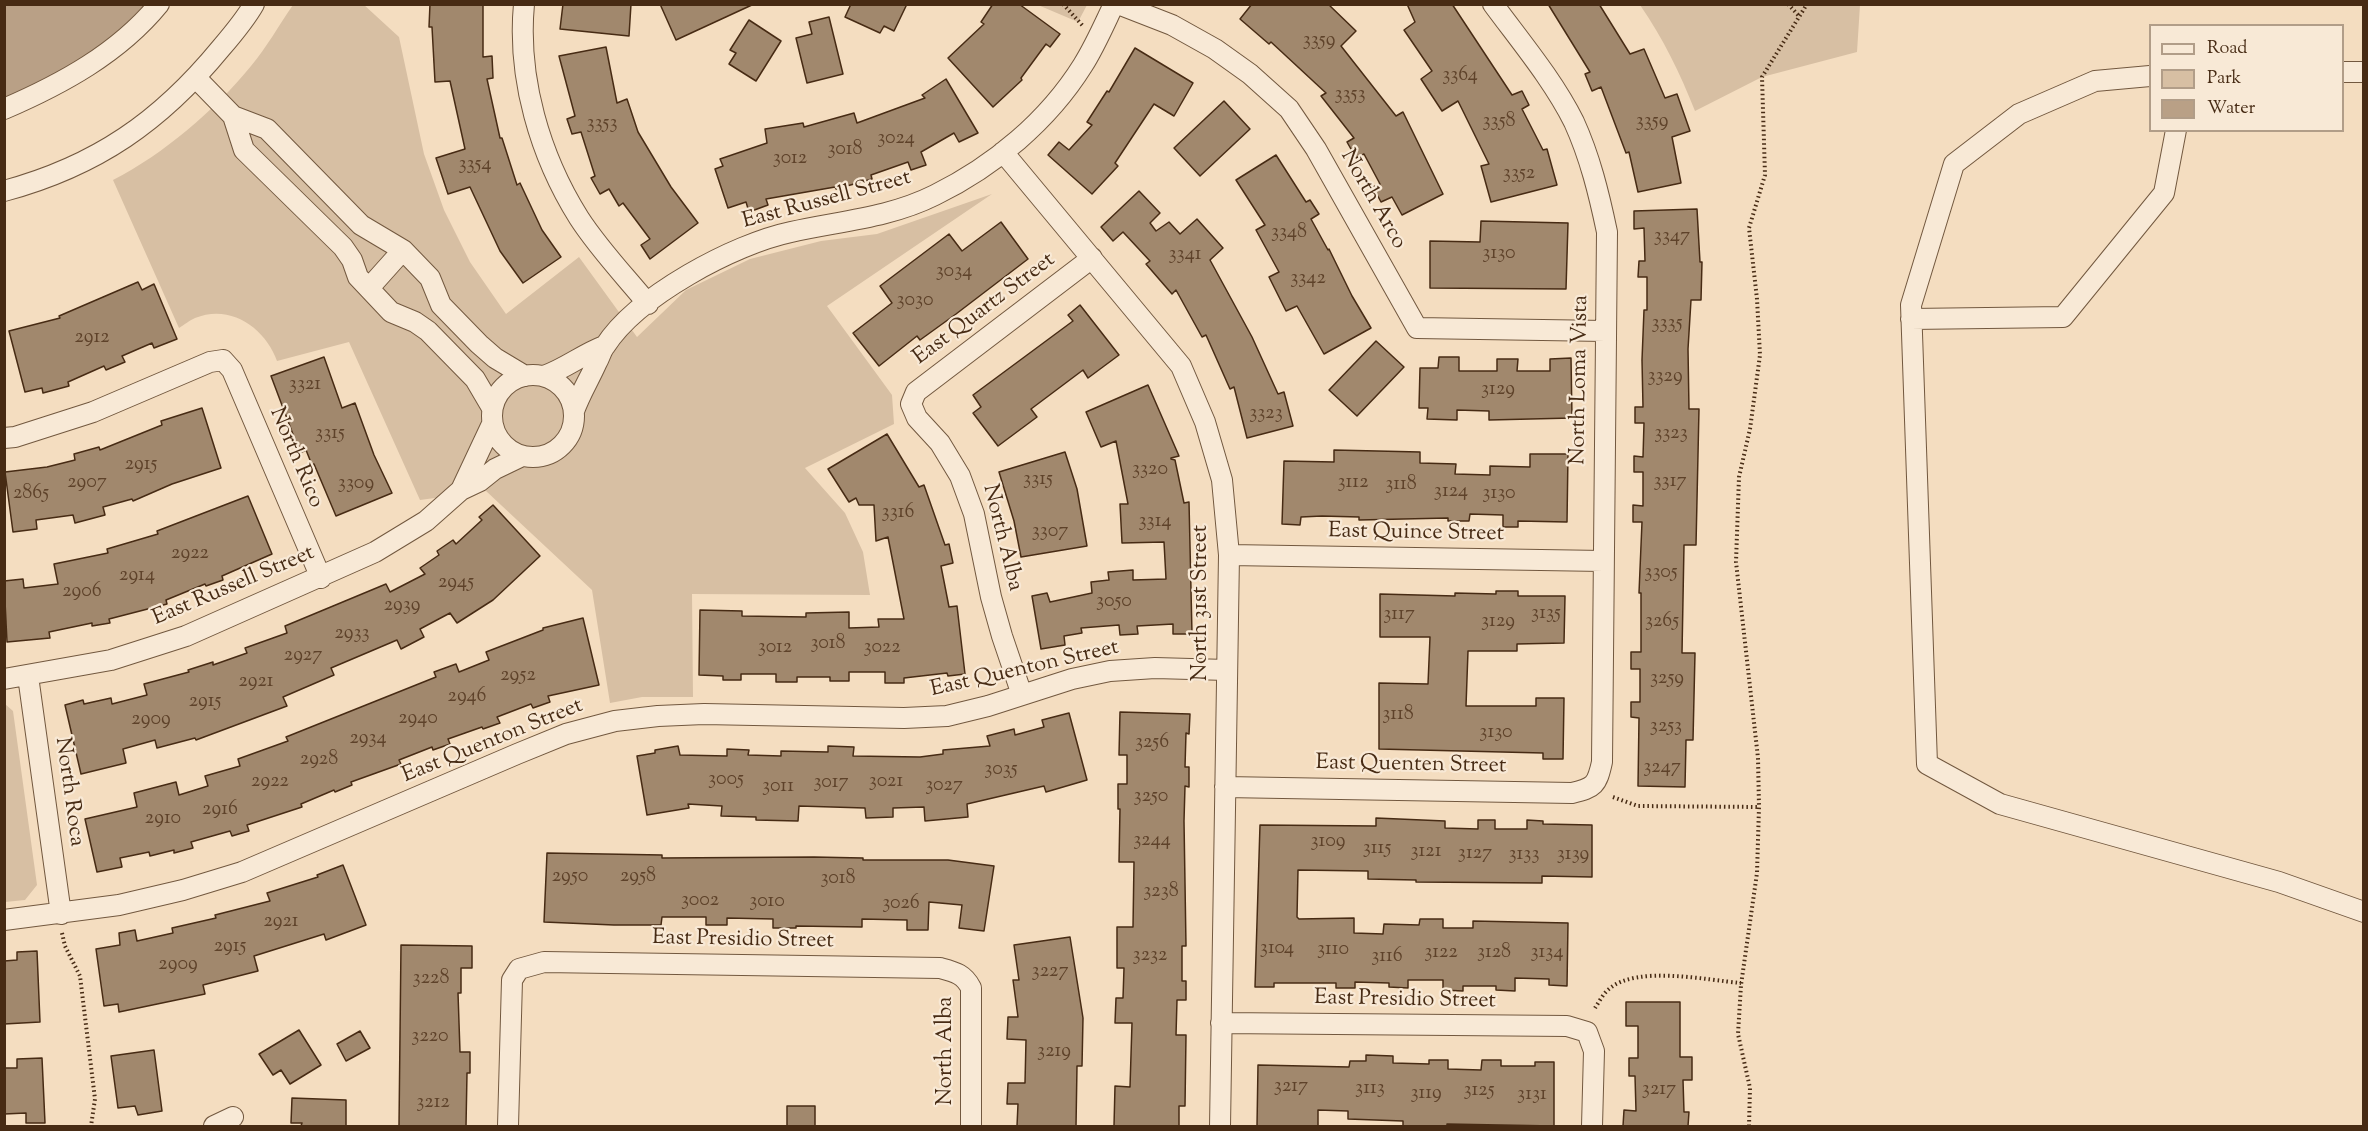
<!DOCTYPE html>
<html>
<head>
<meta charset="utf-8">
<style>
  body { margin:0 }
  #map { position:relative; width:2368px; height:1131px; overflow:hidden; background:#f4ddc0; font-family:"Sorts Mill Goudy",serif }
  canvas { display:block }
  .frame { position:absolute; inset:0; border:6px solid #472b14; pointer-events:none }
  .legend { position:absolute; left:2149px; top:24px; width:195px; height:108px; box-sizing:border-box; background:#f8e9d6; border:2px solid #b19d88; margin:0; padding:8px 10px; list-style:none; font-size:18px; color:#472b14 }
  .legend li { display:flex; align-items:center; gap:12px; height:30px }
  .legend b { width:30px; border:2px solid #b19d88 }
</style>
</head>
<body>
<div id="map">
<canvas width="2368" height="1131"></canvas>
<div class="frame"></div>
<ul class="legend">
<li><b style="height:8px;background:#f8e9d6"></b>Road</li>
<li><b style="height:16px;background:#d7bfa3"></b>Park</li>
<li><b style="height:16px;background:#b9a086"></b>Water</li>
</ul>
</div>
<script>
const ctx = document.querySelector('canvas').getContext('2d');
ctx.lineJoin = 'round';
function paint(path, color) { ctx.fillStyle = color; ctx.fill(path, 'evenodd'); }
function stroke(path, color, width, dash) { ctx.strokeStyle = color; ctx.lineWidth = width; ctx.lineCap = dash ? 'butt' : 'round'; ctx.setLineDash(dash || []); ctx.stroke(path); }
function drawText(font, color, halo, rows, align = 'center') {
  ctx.font = font + ' "Sorts Mill Goudy",serif'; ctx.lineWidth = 4.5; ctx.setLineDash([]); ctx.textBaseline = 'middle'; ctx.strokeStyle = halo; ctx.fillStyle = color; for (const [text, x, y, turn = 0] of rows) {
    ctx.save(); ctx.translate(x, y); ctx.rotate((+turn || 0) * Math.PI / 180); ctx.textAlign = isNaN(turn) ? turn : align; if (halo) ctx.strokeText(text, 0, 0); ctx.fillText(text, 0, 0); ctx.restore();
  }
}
const green = new Path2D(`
  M363,4l36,33 25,117 20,56 26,52 36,52 73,-57 58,80 49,-47 64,-31 71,-18 56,-7 115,-40 -165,112 65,89 2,29 -89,44 40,45 18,39 7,43 -178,-1 1,103h-51l-32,6 -18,-113 -106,-99 -66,9 -71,-158 -72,19c-11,-32 -46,-58 -82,-43 -5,2 -11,7 -16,10l-66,-148c51,-26 102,-70 138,-114 16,-19 28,-41 42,-61z
  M1038,5l49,-1v1l-9,17z
  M1640,5h220l-3,47 -95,25 -67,34c-15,-38 -32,-73 -55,-106z
  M5,704l8,7 24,174 -12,15 -20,2z`);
const water = new Path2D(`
  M5,5h154l-41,39 -113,65z`);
const building = new Path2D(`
  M430,4h53v53l9,-1 1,22 -6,1 13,59h2l15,47 3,-2 22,47 19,27 -38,26 -23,-32 -30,-64 -22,7 -12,-36 29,-9 -15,-68 -15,1 -3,-55h-3z
  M563,4h68l-2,32 -69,-7z
  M660,4h94l-78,36z
  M851,4h56l-13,27 -10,-5 -4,7 -35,-16z
  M993,4h26l41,30 -10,13 -4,-3 -25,34 1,2 -29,27 -45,-49 36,-34 -3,-2z
  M1252,4h76l28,27 -15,15 55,70 7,-4 40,82 -41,21 -10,-18 -11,5 -8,-15 7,-3 -16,-30 -8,4 -9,-16 7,-4 -33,-42 5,-3 -55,-51 -2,2 -29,-25z
  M1407,4h45l60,91 10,-4 7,14 -7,4 21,41 4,-1 10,36 -66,17 -10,-36 8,-2 -31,-63 -16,10 -21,-32 11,-8 -28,-41 11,-8z
  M1548,4h51l31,50 14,-5 21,49 12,-4 13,37 -18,6 9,46 -43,9 -9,-40 -3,1 -25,-66 -9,4 -7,-17 5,-2z
  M829,17l14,57 -36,9 -11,-45 16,-4 -3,-12z
  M749,20l32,21 -25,40 -27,-17 7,-11 -6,-3z
  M606,47l11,56 10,-4 11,33 33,55 27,36 -48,36 -9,-14 9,-6 -27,-36 -4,3 -10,-17 -9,5 -9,-16 4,-2 -14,-44 -9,2 -5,-15 8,-3 -16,-60z
  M1135,48l58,35 -19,33 -20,-12 -39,59 3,3 -26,28 -44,-39 11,-13 10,8 23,-25 -5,-3 20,-31 2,1z
  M946,79l32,54 -19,9 -5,-9 -33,19 5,13 -15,5 -3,-8 -37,13 1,4 -36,10 -1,-2 -69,12 2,6 -19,7 -3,-10 -18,6 -13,-39 8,-3 -3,-7 47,-16 -2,-14 38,-6 1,4 50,-14 3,10 68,-25 -3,-3z
  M1224,101l26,28 -50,47 -26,-28z
  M1276,155l30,47 4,-2 9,14 -8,5 17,31 1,-1 23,47 19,32 -47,26 -27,-48 -11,5 -17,-34 10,-5 -23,-42 9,-5 -29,-45z
  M1139,191l21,22 -10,10 6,8 13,-9 11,12 17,-15 26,29 -13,12 42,77 26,57 6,-2 9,34 -46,12 -13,-51 -4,2 -24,-54 -4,2 -26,-47 -4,4 -26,-30 4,-3 -27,-29 -10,9 -12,-14z
  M1697,209l3,53h2l-1,38h-10l-3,49 1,60h10l-3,136h-12l-2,108h13l-2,87h-7l-1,47 -47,-1 1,-68 -8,-1v-15h9v-33h-9v-17h10v-59h-2l3,-71h-9v-17l10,1v-34h-9v-16l9,1 1,-34h-9v-16h8l-1,-47 2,-50h3v-33h-9l1,-16h6l-1,-33 -10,1v-18z
  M1481,221l87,2 -2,66 -136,-1v-47l50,1z
  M1001,222l27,37 -72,55 -36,26 -3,-4 -38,30 -26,-33 39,-30 -12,-17 69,-52 13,17z
  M138,282l4,8 12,-6 23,55 -23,9 -2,-5 -30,13 3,6 -19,8 -2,-4 -36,16 1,4 -26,7 -1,-5 -17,4 -16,-61 51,-13 -1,-2z
  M1080,305l39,50 -31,23 -5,-8 -52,39 6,8 -39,29 -25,-33 8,-6 -8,-12 100,-74 -5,-6z
  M1376,341l28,26 -47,49 -28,-26z
  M324,357l18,51 13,-5 19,52 18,38 -56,23 -22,-52 -2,1 -6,-15 -6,3 -29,-77z
  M1439,357h20v14h38v-12h21l-1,12h33v-12l21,-1 1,60 -83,2v-9l-32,-1v10l-30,-1 1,-11h-9l1,-40h18z
  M1148,385l31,71 -8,2v1l4,1 9,43 5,-1 3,132h-19v-10l-36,2 1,8 -18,1 -1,-10 -38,3 1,5 -18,3 1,9 -24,4 -9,-53 15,-3 3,9 42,-9 -1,-11 18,-2 -1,-8 25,-2v10l33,-1 -2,-37 -42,1 -2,-39h8l-12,-63 -15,6 -15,-35z
  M202,408l19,60 -49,16 -39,17 -1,-2 -29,8 2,8 -30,8 -2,-8 -37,5 1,9 -24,3 -8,-60 42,-5 28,-7 -1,-6 25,-7 1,3 62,-25 -1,-4z
  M887,434l32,53 5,-2 21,60 4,-1 4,19 -12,3 8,41 8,-1 8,68 -17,2 -1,-3 -43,5v5h-19v-11h-36v9h-19v-4h-33v5h-21v-8h-35v6h-18v-4l-24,-1 1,-65 42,1v5l64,1v-4l43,-1v16l30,-1 -1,-8h26l-16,-82 -12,4 -2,-36h-15l-3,-7 -7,4 -21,-33z
  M1334,450l86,2v11l36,1 -1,10 35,1v-9l40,1v-13h38l-1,68 -49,-1v6h-15v-12l-33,-1 -1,7h-21v-3l-89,2v-3l-37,-1 -21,1 -1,8 -18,-1 2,-63 50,1z
  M1065,452l12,37 10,57 -66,11 -7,-36 -15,-49z
  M248,496l24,58 -50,22 1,4 -17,6 -1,-2 -39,16 1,4 -58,15 1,4 -18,3v-3l-43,9 1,6 -43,4 -3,-61 19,-2 1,9 34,-4 -4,-20 54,-11 -1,-4 51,-15 -1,-3z
  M493,505l47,51 -47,44 -36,23 -7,-10 -30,16 4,8 -23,12 -4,-9 -66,28 3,7 -51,22 4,9 -91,34 -1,-2 -38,10 -2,-8 -32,9 3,14 -45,11 -16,-69 18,-5 1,4 27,-6 1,6 35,-9 -3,-11 45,-12 -1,-2 25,-8v3l34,-12 -2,-5 42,-15 -2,-7 101,-42 4,8 35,-18 -5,-6 19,-13 -2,-4 16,-11 3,4 26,-24 -3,-3z
  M1496,591h22v5h47l-1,47 -47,1v7h-49l-2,55h70v-8h28l-1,61h-20v-6l-164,-4v-66l49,1 2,-47h-50v-43l75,2v-3l41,1z
  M583,618l16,67 -51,11 2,6 -17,6 -2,-4 -34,13 3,6 -17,6 -1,-2 -34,12 2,5 -17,6 -1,-3 -33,13 2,4 -50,18 1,3 -17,7 -1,-2 -33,14 1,3 -55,18 2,6 -17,5 -2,-5 -39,11 2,6 -19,5v-3l-24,6 -1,-4 -29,6 2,9 -25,5 -12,-53 52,-12 -3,-14 42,-11 3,13 29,-9 -3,-10 35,-10 -2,-7 50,-18 -2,-4 150,-60 -2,-5 22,-8 3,8 30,-12 -3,-8 57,-22v-2z
  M1120,712l70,2 -1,20 -3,-1 -1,34h4v20l-4,-1 -1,35 2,125h-4v35h4v19h-9l-1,35h10l-1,71h-6v20h-65l1,-40 15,1 2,-64h-17l1,-25h7l1,-30h-7v-41h16l1,-65h-15l1,-53h-2v-25h9v-29h-8z
  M1069,713l18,67 -41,12 -2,-6 -77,18 1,13 -43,4 -1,-14 -31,1v9l-27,1 -1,-10 -66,-2 -1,15 -42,-1v-3l-35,-1 1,-10 -34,-2 1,4 -42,7 -10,-59 18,-3v-3l23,-4 2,9 47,1v-7l22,1 -1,5 33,1v-5l47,1v-6l26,1 -1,9 67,1 23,-3v-4l47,-4 -3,-10 27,-7 1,6 29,-8 -2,-7z
  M1376,818l69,3v7l33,1v-9h17v9h32v-9l16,1v3l49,1v52l-50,-1v7l-126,-1v-2l-48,-1v-8l-70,-1 -1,47 2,2 55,-1v15l29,1 1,-10 35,1 1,-6h23v9h30v-7l95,2 -1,63 -18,-1v-6l-34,-1v13l-19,-1v-4h-33v5l-20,-1v-10h-35v8l-19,-1v-4l-34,-1v6h-19v-5h-62v4h-19l5,-162 116,1z
  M547,853l115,2v3l152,-1 49,1v2h85l46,6 -10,65 -25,-3 3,-23 -33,-3 -1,28h-21v-10l-45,-1v8l-66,-1v2h-23v-9l-46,-1v7h-21v-8h-44l-1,8h-47l-70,-3z
  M343,865l23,60 -40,15 -2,-6 -70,22 4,15 -55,14 2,9 -86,18 -1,-8 -14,2 -8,-57 24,-4 -1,-12 16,-3 2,11 36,-8 -1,-5 44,-10 -1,-3 55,-14 -3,-8 51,-16 -1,-2z
  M1070,937l13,81 -1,48h-5l-1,60h-59l1,-22h-11l1,-21h17l1,-43 -19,-1 1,-22h10l-5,-37h6l-5,-35z
  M401,945l71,1v22h-11v25h-3l2,59h10v21h-3l-1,53h-67z
  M37,951l3,71 -36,2v-63l13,-1v-8z
  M1626,1002h54v55h12v23h-9l1,32h5l-1,14h-65l1,-16 12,1 -1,-35h-6v-18h9v-32h-12z
  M299,1030l22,35 -31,19 -9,-14 -8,5 -14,-21z
  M360,1031l10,17 -24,13 -9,-17z
  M154,1050l8,61 -24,4 -3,-9 -17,2 -7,-52z
  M1366,1055l27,1v7l36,1v-4h19v9l33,1 1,-10h19v6h34v-4h19v64l-107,-2v2h-44v-5l-55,-2v-8l-30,-1v16h-61l1,-61 91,2 1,-6h16z
  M42,1058l3,65h-19v-10l-22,1v-46h13v-9z
  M292,1098l54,2v26h-45l1,-3h-11z
  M787,1106h28v20h-28z`);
const path = new Path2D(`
  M1063,4l20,22
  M1788,4l11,12
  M1613,797l25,9 121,1
  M62,933l3,13 15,30 15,123 -4,27
  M1595,1008c4,-6 8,-14 14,-19 28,-24 97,-9 132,-6
  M1749,1126l1,-38 -12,-54 3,-49 16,-112 2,-66 -1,-49 -22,-196 3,-85 11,-48 10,-74 -3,-56 -8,-71 16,-53 -3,-98 45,-73`);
const minor = new Path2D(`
  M524,4c-7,74 16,152 55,214 20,31 46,58 69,86
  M1118,4l54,21 43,24 35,25 39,35 27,40 101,179 188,3
  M2342,72h22
  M2150,76l-55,5 -76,33 -65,50 -43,141 16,459 73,40 279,78 85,30
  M196,78l37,38 34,13 94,96 42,25 27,28 11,27 38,39 16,14 30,18
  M4,109c58,-25 115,-56 155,-105
  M233,116l11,34 99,97 9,13 6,17 33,35 24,10 13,9 47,48 17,29
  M1003,152l178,214 24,56 17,58 7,75 -9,571
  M4,191c93,-25 157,-70 217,-143 12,-14 24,-28 33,-44
  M369,288l34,-38
  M1911,319l152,-2 101,-124 12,-63
  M492 416a41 41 0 1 1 82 0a41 41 0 1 1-82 0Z
  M544,376c22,-8 39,-22 60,-30
  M574,411c7,-19 15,-31 23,-49 3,-5 4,-11 8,-16 32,-50 129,-102 186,-114 49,-11 98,-14 144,-37 59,-29 113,-74 148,-130 12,-19 21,-40 31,-61
  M4,438l11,-1 78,-25 117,-50 13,-2 9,10 89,208
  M461,490l31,-66
  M1229,555l374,6
  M28,676l33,238
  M4,679l107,-19 75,-24 189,-84 51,-31 35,-31 19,-9 15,-12 27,-13
  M1022,695l-20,-59 -11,-39 -17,-83 -14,-38 -20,-33 -23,-25 -6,-14 5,-12 176,-134
  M1225,787l347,6c22,-5 25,-8 30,-31l5,-530c-8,-38 -17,-75 -33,-110 -21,-42 -53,-80 -81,-118
  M4,920l115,-15 64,-15 59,-18 275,-118 49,-20 49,-13 43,-5 46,-2 200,4 43,-2 41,-10 84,-27 38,-8 45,-3 72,2
  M1221,1023l346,3 20,6 7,19 -2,75
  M214,1126l19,-9
  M508,1126l4,-146 7,-11 25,-7 396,6c15,4 24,6 31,20v138`);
const numberNames = [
  ["3359",1319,42],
  ["3364",1460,77],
  ["3353",1350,96],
  ["3358",1499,123],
  ["3359",1652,123],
  ["3353",602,125],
  ["3024",896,140],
  ["3018",845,151],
  ["3012",790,160],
  ["3354",475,166],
  ["3352",1519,175],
  ["3348",1289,234],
  ["3347",1672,238],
  ["3130",1499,255],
  ["3341",1185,256],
  ["3034",954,273],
  ["3342",1308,280],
  ["3030",915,302],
  ["3335",1667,325],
  ["2912",92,339],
  ["3329",1665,378],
  ["3321",305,386],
  ["3129",1498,391],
  ["3323",1266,415],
  ["3315",330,435],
  ["3323",1671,435],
  ["2915",141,466],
  ["3320",1150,471],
  ["3315",1038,481],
  ["3317",1670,483],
  ["2907",87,484],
  ["3112",1353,484],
  ["3309",356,485],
  ["3118",1401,486],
  ["3124",1451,493],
  ["2865",31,495],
  ["3130",1499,495],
  ["3316",898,514],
  ["3314",1155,523],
  ["3307",1050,533],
  ["2922",190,555],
  ["3305",1661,574],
  ["2914",137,577],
  ["2945",456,584],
  ["2906",82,593],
  ["3050",1114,603],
  ["2939",402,607],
  ["3135",1546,615],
  ["3117",1399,616],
  ["3129",1498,623],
  ["3265",1662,623],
  ["2933",352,635],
  ["3018",828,645],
  ["3012",775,649],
  ["3022",882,649],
  ["2927",303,657],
  ["2952",518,677],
  ["3259",1667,680],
  ["2921",256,683],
  ["2946",467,698],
  ["2915",205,703],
  ["3118",1398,716],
  ["2940",418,720],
  ["2909",151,721],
  ["3253",1666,728],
  ["3130",1496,734],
  ["2934",368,740],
  ["3256",1152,744],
  ["2928",319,761],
  ["3247",1662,769],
  ["3035",1001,771],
  ["3005",726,781],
  ["2922",270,783],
  ["3021",886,783],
  ["3017",831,784],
  ["3027",944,787],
  ["3011",778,788],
  ["3250",1151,798],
  ["2916",220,811],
  ["2910",163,820],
  ["3244",1152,842],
  ["3109",1328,843],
  ["3115",1377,850],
  ["3121",1426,853],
  ["3127",1475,855],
  ["3133",1524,856],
  ["3139",1573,856],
  ["2950",570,878],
  ["2958",638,878],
  ["3018",838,880],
  ["3238",1161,893],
  ["3002",700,902],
  ["3010",767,903],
  ["3026",901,905],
  ["2921",281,923],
  ["2915",230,948],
  ["3104",1277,950],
  ["3110",1333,951],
  ["3122",1441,954],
  ["3128",1494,954],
  ["3134",1547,954],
  ["3232",1150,957],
  ["3116",1387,958],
  ["2909",178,966],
  ["3227",1050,973],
  ["3228",431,980],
  ["3220",430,1038],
  ["3219",1054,1053],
  ["3217",1291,1088],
  ["3113",1370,1090],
  ["3217",1659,1091],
  ["3125",1479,1092],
  ["3119",1426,1095],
  ["3131",1532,1096],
  ["3212",433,1104]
];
const streetNames = [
  ["North Arco",1372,200,60],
  ["East Russell Street",827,201,-15],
  ["East Quartz Street",985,310,-37],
  ["North Loma Vista",1581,380,-89],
  ["North Rico",295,458,67],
  ["East Quince Street",1416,534,1],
  ["North Alba",1001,538,76],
  ["East Russell Street",234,587,-23],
  ["North 31st Street",1202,603,-90],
  ["East Quenton Street",1025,670,-13],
  ["East Quenton Street",493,742,-22],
  ["East Quenten Street",1411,766,1],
  ["North Roca",68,792,82],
  ["East Presidio Street",743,941,1],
  ["East Presidio Street",1405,1001,1],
  ["North Alba",947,1051,-90]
];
paint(green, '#d7bfa3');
paint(water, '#b9a086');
stroke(water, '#8b7158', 1.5);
paint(building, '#a1886d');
stroke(building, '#472b14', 1.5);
stroke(minor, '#72583f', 22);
stroke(path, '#472b14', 4, [1.5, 3]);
stroke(minor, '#f8e9d6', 20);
drawText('20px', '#5e422a', null, numberNames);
drawText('22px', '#472b14', '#f8e9d6', streetNames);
</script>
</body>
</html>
